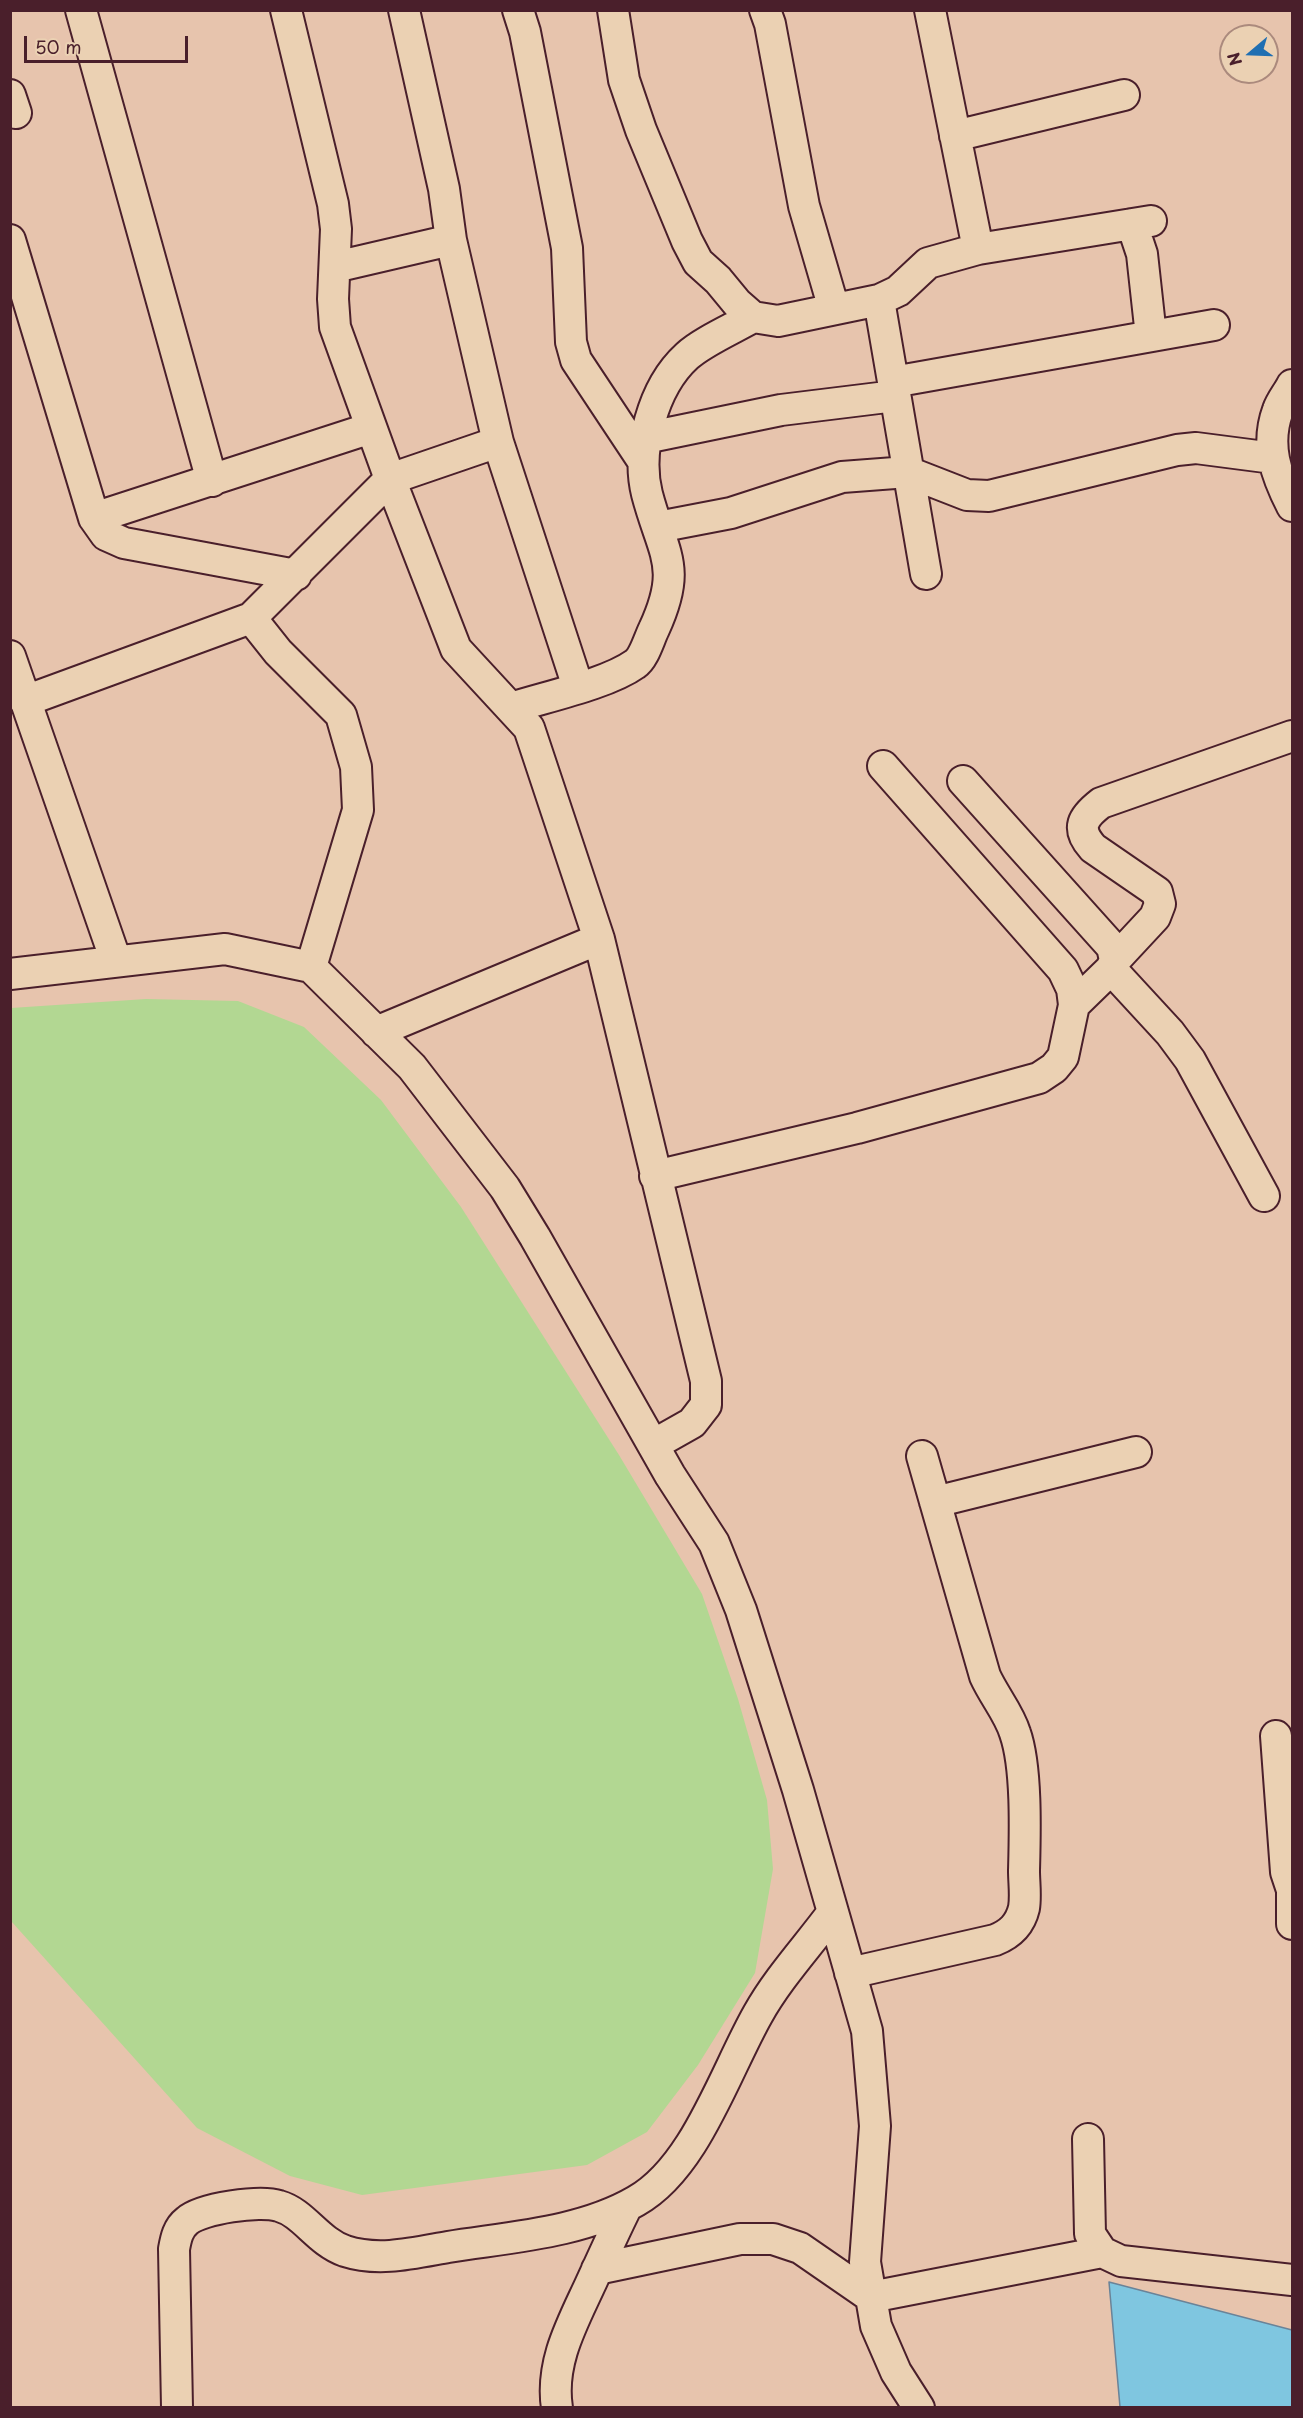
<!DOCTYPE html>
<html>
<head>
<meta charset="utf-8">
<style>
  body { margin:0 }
  #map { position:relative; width:1303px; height:2418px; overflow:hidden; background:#e7c4ad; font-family:"Playpen Sans",sans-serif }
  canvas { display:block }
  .frame { position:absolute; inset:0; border:12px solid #4a1f2b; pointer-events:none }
  .north { position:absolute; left:1219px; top:24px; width:60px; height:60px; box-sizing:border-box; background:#ebd1b3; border:2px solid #ab8a7d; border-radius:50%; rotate:251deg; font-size:16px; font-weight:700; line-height:24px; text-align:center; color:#4a1f2b }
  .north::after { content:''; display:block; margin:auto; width:21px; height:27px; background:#1f6fb2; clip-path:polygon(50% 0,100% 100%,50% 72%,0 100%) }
  .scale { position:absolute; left:24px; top:36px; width:164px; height:27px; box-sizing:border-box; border:3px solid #4a1f2b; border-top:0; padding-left:8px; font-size:18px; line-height:21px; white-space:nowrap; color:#4a1f2b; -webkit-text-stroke:4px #ebd1b3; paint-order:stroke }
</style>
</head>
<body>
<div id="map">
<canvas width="1303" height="2418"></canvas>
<div class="frame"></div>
<div class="north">N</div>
<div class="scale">50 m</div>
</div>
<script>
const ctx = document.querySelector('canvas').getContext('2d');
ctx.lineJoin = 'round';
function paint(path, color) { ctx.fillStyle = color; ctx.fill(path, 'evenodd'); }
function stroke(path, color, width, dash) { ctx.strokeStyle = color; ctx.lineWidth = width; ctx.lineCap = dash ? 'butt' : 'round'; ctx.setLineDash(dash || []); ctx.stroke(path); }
const green = new Path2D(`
  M146,999l92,2 66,26 77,73 80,107 158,248 83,139 36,105 29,101 6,69 -18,104 -57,92 -51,67 -60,33 -225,30 -72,-19 -93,-48 -186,-207v-913z`);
const water = new Path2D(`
  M1109,2282l183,48v77h-172z`);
const minor = new Path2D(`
  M81,10l131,471
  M404,10l40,179 7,51 47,202 80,245
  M518,10l7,22 42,216 4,94 5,18 67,101
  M613,10l11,70 17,50 46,111 11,21 20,18 19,23 16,14 25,4 101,-21 19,-9 30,-28 50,-14 173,-28
  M765,10l5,14 34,182 30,103
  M930,10l48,239
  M10,95l6,18
  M955,136l169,-41
  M1132,224l10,30 9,82
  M10,240l84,278 12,17 18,8 172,32
  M335,267l116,-27
  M879,300l47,274
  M893,382l321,-57
  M1292,385c-4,8 -11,16 -14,25 -13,35 -2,65 14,96
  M645,438l136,-28 114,-14
  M498,442l-108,37 66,170 73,79 70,211 107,442v24l-14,18 -39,22
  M94,518l277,-90
  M658,527l73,-14 111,-36 66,-5 59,23 22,1 188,-46 19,-2 77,10
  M251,618l27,34 63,63 15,52 2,43 -47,157
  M10,656l106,305
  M25,701l226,-83 139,-139 -55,-152 -2,-28 3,-70 -3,-25 -47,-194
  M511,708c34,-11 96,-24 124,-44 9,-6 14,-25 19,-35 29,-63 9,-74 -7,-135 -11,-44 6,-107 40,-138 15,-14 47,-28 66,-39
  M963,781l149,166 3,13 -4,9 -37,36
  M1115,960l40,-43 5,-13 -3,-12 -64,-44c-18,-20 -10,-31 8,-45l191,-67
  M1111,969l59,64 20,27 74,136
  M10,974l215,-25 86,18 101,100 93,121 30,49 135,238 44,68 27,67 57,180 69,241 8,95 -10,136 11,64 20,46 23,36
  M376,1032l223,-93
  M655,1176l202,-48 182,-50 15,-10 9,-11 11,-52 -2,-16 -9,-19 -180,-204
  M935,1502l201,-50
  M1276,1736l10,136 6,18
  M1292,1889v35
  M850,1973l145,-33c15,-6 25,-15 29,-32 2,-12 0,-26 0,-37 1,-38 3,-104 -9,-138 -6,-20 -21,-37 -30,-57l-63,-220
  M1088,2139l2,95 12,18 19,9 171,19
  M597,2269l143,-30h33l27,9 71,49 231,-45
  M177,2408l-3,-159c2,-11 4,-21 13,-28 15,-13 73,-21 92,-15 25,7 38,35 66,45 34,11 69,2 103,-4 62,-10 133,-14 188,-46 59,-33 89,-129 122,-187 20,-36 50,-68 75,-102
  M557,2408c-7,-45 15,-84 33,-123 12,-26 24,-53 37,-79`);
paint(green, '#b2d792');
paint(water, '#7fc6e0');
stroke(water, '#6a8398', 1.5);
stroke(minor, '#4a1f2b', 34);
stroke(minor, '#ebd1b3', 30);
</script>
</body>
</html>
